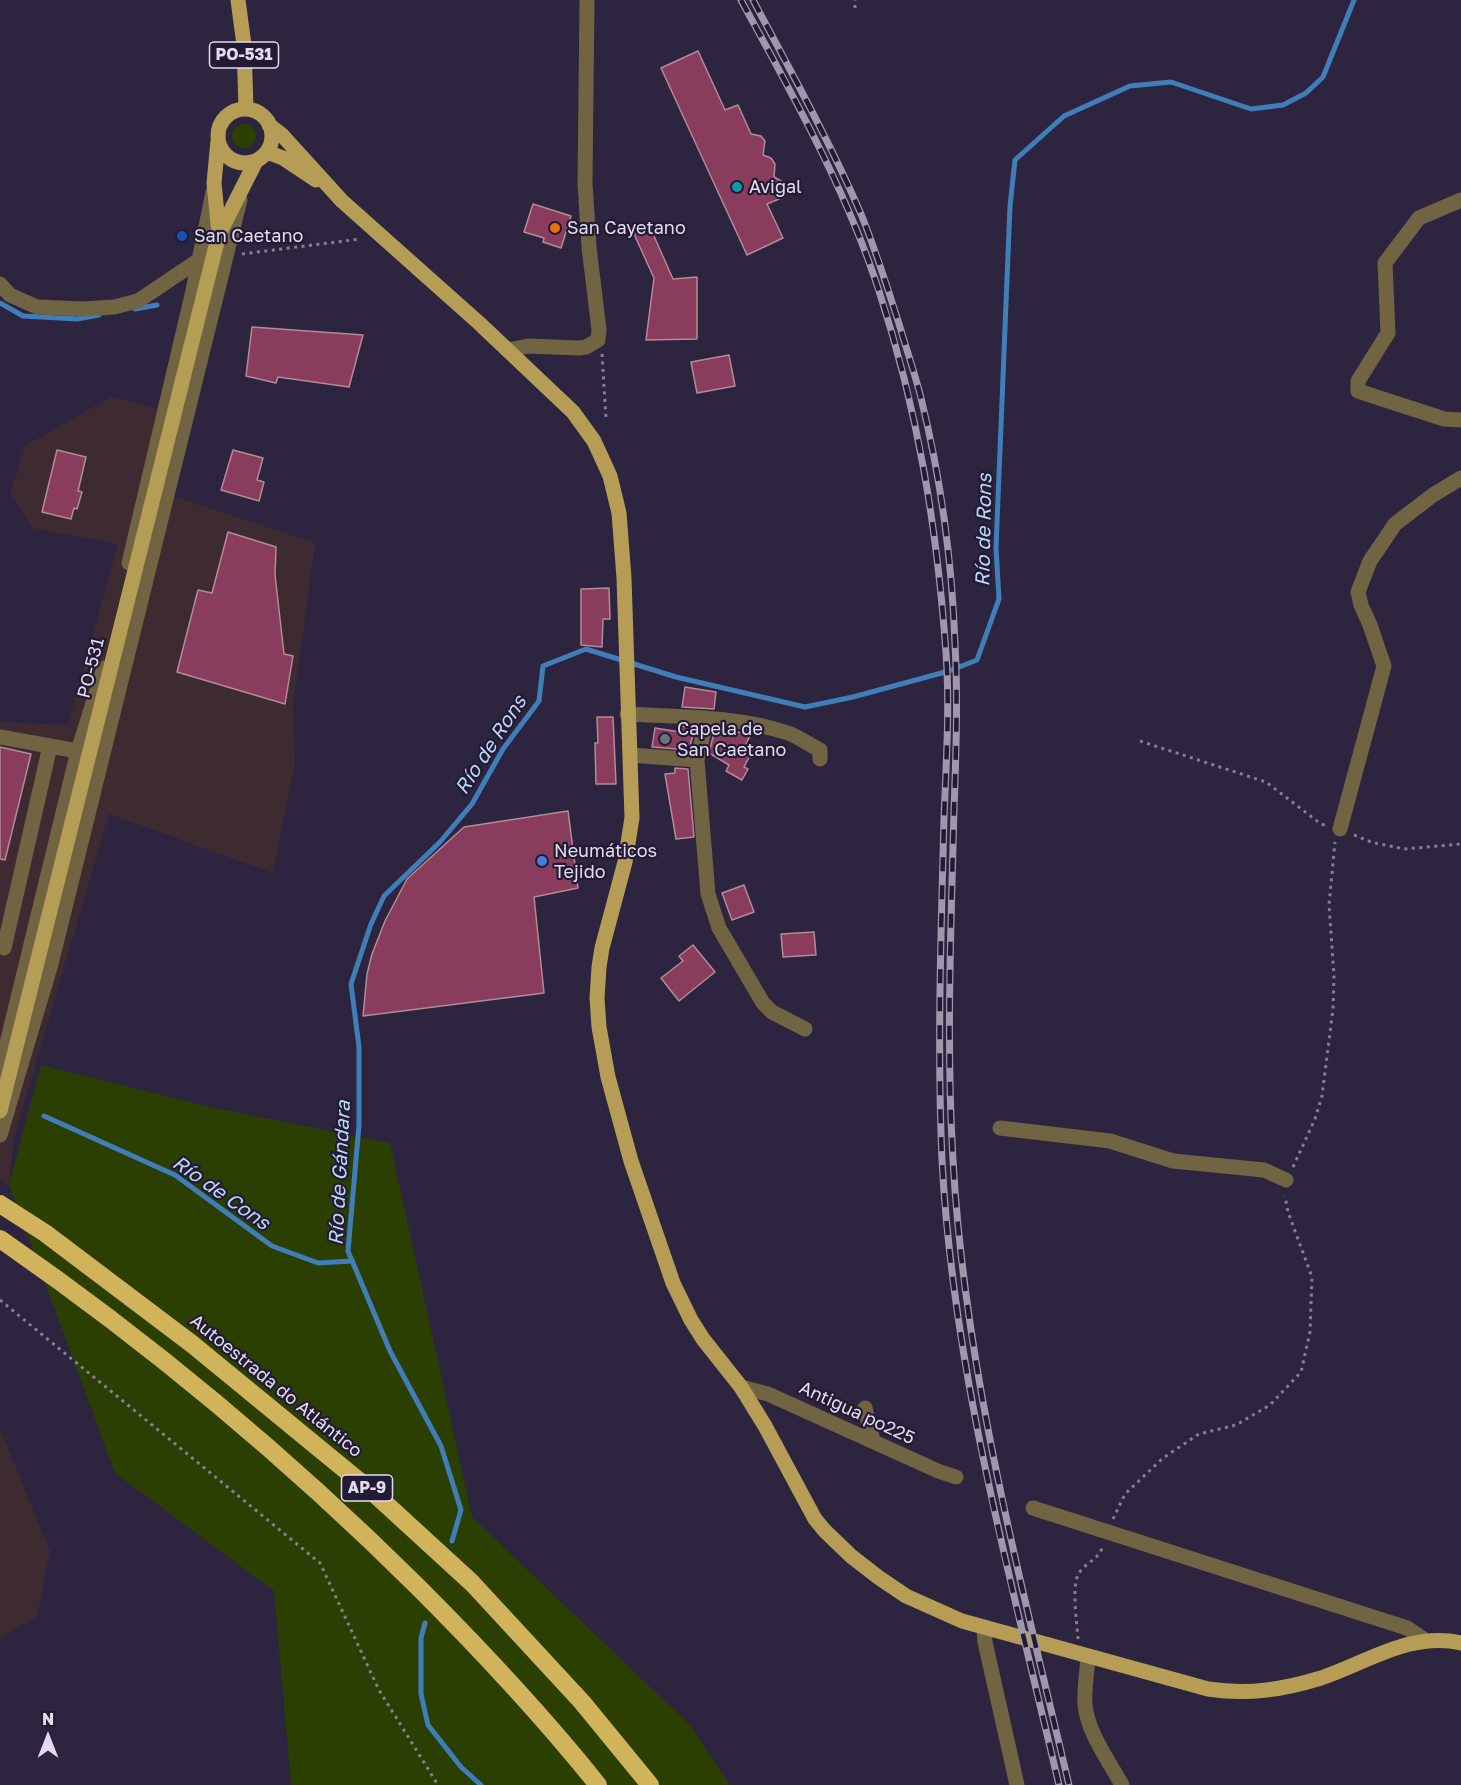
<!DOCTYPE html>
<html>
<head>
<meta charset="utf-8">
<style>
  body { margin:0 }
  #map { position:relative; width:1461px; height:1785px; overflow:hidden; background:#2d243f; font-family:"Golos Text",sans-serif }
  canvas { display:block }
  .north { position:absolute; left:18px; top:1707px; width:60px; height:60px; -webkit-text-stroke:4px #231a34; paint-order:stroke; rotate:0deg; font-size:16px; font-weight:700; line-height:24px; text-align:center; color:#e2ddee }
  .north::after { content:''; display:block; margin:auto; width:21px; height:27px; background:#e2ddee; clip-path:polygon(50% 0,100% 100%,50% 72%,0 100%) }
</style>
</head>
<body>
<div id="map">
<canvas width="1461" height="1785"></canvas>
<div class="north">N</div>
</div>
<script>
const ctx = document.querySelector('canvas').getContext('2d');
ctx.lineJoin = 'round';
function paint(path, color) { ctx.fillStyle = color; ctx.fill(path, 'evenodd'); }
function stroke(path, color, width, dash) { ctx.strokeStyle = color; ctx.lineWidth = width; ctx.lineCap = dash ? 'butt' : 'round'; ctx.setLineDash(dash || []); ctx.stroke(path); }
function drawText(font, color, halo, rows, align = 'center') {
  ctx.font = font + ' "Golos Text",sans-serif'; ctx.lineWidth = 4.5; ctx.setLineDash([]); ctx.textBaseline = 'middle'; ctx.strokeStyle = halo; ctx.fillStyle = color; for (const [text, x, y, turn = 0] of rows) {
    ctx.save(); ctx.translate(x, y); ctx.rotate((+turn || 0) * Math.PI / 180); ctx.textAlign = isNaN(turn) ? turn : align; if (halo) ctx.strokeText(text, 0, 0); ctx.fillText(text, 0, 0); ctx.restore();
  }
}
const industrial = new Path2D(`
  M111,397l75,20 -19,77 148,49 -22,163 2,57 -22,110 -164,-59 -95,324 -5,47 -9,-6v-457l68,3 50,-181 -86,-16 -22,-34 15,-48z
  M0,1429l50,122 -13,66 -37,20z`);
const green = new Path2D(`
  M232 136a12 12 0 1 1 24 0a12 12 0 1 1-24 0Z
  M41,1065l173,43 176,35 82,374 217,207 41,61h-439l-17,-194 -159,-118 -106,-288z`);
const stream = new Path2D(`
  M0,303l23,13 54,3 22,-4
  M135,309l22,-4
  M44,1116l131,59 97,71 46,17 34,-2
  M452,1541l9,-31 -20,-64 -51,-95 -42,-100 11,-126v-78l-8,-63 20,-60 13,-28 56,-54 32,-38 31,-55 36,-48 4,-35 43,-17 90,28 129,30 48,-10 96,-26 28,-11 22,-61 -3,-51 14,-342 5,-46 49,-44 66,-30 41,-4 80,27 32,-4 23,-12 17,-16 31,-77
  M425,1623l-4,15v56l7,31 33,42 20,18`);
const building = new Path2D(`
  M698,51l27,59 13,-5 13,29 10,2 4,5 -2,14 8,3 4,6 -1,13 9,5 3,6 -2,9 -17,7 16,34 -36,17 -86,-187z
  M533,204l38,12 -10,32 -18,-6 1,-4 -20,-6z
  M650,227l23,52 24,-2v62l-51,1 8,-62 -20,-44z
  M252,327l111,8 -14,52 -71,-10 -2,6 -30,-7z
  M729,355l6,31 -38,7 -6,-31z
  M57,450l29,7 -8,34 4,1 -5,17 -3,-1 -3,11 -29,-7z
  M233,450l30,8 -6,22 7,2 -5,19 -38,-11z
  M228,532l48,15 -1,28 9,79 9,2 -8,48 -108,-32 21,-82 14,3z
  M609,588l1,31h-7l-1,28 -21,-2v-56z
  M685,687l31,5 -2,17 -32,-2z
  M597,717h16l3,67h-20l-1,-41h3z
  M680,726l15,1 -6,23 -37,-3 3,-19 25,4z
  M715,729l36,5 -5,10 8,4 -10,19 4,2 -6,11 -16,-9 3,-6 -20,-12z
  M0,747l31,7 -26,106 -5,-1z
  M675,768l13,1 6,68 -18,2 -11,-65 10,-1z
  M568,811l10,77 -44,9 10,96 -181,23 4,-42 5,-20 13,-33 22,-42 57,-52z
  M744,885l10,27 -22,8 -10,-27z
  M814,932l2,23 -33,2 -2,-23z
  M693,945l22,27 -36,29 -18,-23 22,-17 -4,-5z`);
const path = new Path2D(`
  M855,8v-8
  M242,254l118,-15
  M602,354l4,64
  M1140,741l126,41 55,42 4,1
  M1354,835l17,7 33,7 57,-5
  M1293,1167l22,-48 7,-23 11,-87 1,-33 -5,-71 6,-63
  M0,1300l320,263 59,127 59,95
  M1113,1519l12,-25 38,-36 36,-24 37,-9 34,-20 31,-33 9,-40 2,-55 -24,-65 -3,-16
  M1078,1639c-1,-16 -7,-54 1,-66 8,-12 20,-13 24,-28`);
const minor = new Path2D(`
  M1461,200l-42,18 -34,45 3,70 -30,48v10l86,28 17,1
  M0,284l10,11 27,12 47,2 30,-2 24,-6 61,-41
  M508,350l20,-4 51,2 7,-1 12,-7 1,-10 -10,-83 -4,-64 2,-183
  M129,563l63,-268 21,-103
  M627,714c54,3 110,2 161,19 11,4 22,12 32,17v9
  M707,719l-10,41 11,134 11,34 44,75 9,9 33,17
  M0,737l50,9
  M630,755l67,5
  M1340,829l44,-163 -14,-41 -9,-20 -3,-13 12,-31 25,-37 38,-29 28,-17
  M4,948l46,-202 28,5
  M0,1072l78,-321 26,-83
  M1000,1128l110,13 63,20 91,9 22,10
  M0,1135l51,-171 189,-764
  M741,1387l27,7 170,77 18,6
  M865,1408l8,33
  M1033,1508l374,120 18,12
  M984,1629l1,13 32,143
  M1088,1657c-1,16 -4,32 -3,47 2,28 24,57 37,81`);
const major = new Path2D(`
  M238,0l6,45 2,64
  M218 136a27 27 0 1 1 54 0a27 27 0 1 1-54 0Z
  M269,125l13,10 60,66 137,122 94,89 21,29 16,35 9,37 5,65 8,240 -7,44 -23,86 -3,19 -2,31 2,29 9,50 23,84 42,122 18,37 12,19 38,48 24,39 50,93 10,12 26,25 27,21 28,19 56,25 246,68c40,6 74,1 113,-11 45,-15 90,-47 140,-35
  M218,141l-4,42 5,51
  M267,152l16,6 33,22
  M0,1111l219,-877 37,-73`);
const highway = new Path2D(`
  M0,1204l45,29 147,111 184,151 96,88 110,119 68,83
  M0,1239c149,103 289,220 418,348 63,63 124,128 180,198`);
const rail = new Path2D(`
  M741,0c51,94 105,189 138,291 39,120 58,236 67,362 4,55 0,111 -2,166 -3,114 -7,227 -2,341 11,212 69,419 117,625
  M753,0c37,70 76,140 108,214 15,37 27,75 39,113 7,24 15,47 21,71 20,81 31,163 34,246 3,55 1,111 -1,166 -3,117 -8,234 -1,350 12,214 67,417 116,625`);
const markers = [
  [737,187,6,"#0f9aa8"],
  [555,228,6,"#e8710a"],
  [182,236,6,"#1a4fb4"],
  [665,739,6,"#6b7280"],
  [542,861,6,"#3f7fe0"]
];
const shields = [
  [244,55,69],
  [367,1488,51]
];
const shieldNames = [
  ["PO-531",244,55],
  ["AP-9",367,1488]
];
const poiNames = [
  ["Avigal",749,187],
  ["San Cayetano",567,228],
  ["San Caetano",194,236],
  ["Capela de",677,729],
  ["San Caetano",677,750],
  ["Neumáticos",554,851],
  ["Tejido",554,872]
];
const streetNames = [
  ["PO-531",91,668,-76],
  ["Autoestrada do Atlántico",276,1386,39],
  ["Antigua po225",857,1413,25]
];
const waterNames = [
  ["Río de Rons",984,530,-89],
  ["Río de Rons",491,745,-57],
  ["Río de Gándara",340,1173,-87],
  ["Río de Cons",221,1193,35]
];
paint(industrial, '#3e2b32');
paint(green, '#2c3f03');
stroke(stream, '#407eba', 5);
paint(building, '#8a3c5c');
stroke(building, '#b18c98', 1.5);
stroke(path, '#867e95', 3, [3, 4.5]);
stroke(minor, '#706443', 15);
stroke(major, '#b69d55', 15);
stroke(highway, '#d1b35b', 18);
stroke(rail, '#9f98ad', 7);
stroke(rail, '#231a34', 4.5, [14]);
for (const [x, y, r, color] of markers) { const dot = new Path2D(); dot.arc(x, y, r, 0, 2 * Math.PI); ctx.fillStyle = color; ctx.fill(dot); stroke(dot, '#231a34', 2); }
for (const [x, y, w] of shields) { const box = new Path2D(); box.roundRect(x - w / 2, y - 13, w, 26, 4.5); ctx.fillStyle = '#231a34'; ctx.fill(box); stroke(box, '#e2ddee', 1.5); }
drawText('bold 16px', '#e2ddee', null, shieldNames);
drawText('18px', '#e2ddee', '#231a34', poiNames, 'left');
drawText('18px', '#e2ddee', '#231a34', streetNames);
drawText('italic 20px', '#b9d8f9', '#231a34', waterNames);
</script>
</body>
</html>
